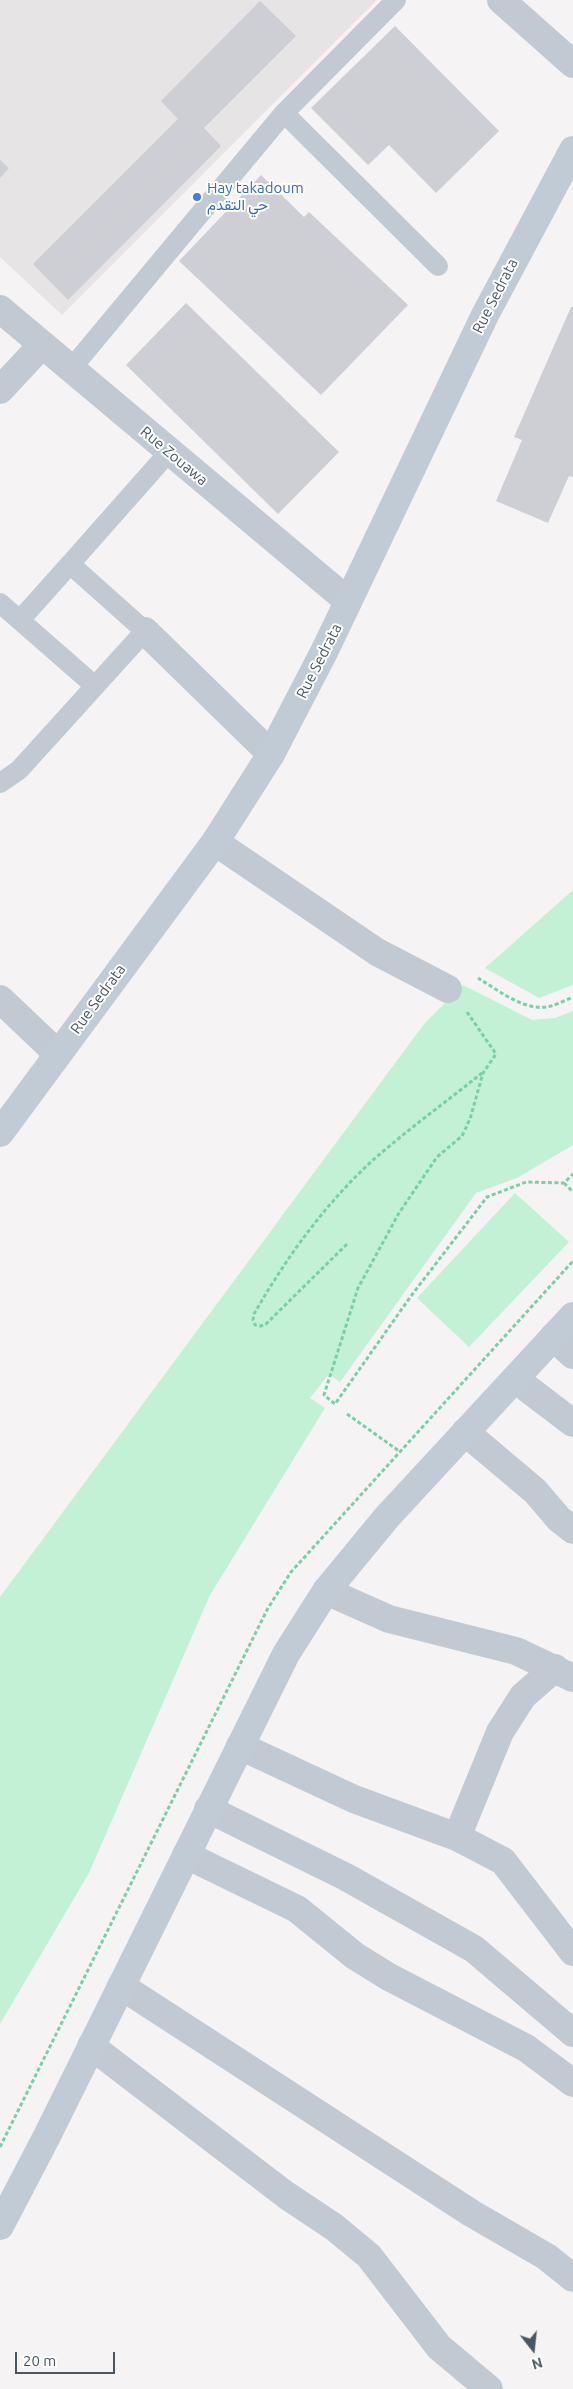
<!DOCTYPE html>
<html>
<head>
<meta charset="utf-8">
<style>
  body { margin:0 }
  #map { position:relative; width:573px; height:2389px; overflow:hidden; background:#f5f3f3; font-family:Ubuntu,sans-serif }
  canvas { display:block }
  .north { position:absolute; left:508px; top:2324px; width:50px; height:50px; -webkit-text-stroke:4px #fff; paint-order:stroke; rotate:164deg; font-size:14px; font-weight:700; line-height:20px; text-align:center; color:#4a5661 }
  .north::after { content:''; display:block; margin:auto; width:18px; height:22px; background:#4a5661; clip-path:polygon(50% 0,100% 100%,50% 72%,0 100%) }
  .scale { position:absolute; left:15px; top:2352px; width:100px; height:22px; box-sizing:border-box; border:2px solid #4a5661; border-top:0; padding-left:6px; font-size:15px; line-height:18px; white-space:nowrap; color:#4a5661; -webkit-text-stroke:4px #fff; paint-order:stroke }
</style>
</head>
<body>
<div id="map">
<canvas width="573" height="2389"></canvas>
<div class="north">N</div>
<div class="scale">20 m</div>
</div>
<script>
const ctx = document.querySelector('canvas').getContext('2d');
ctx.lineJoin = 'round';
function paint(path, color) { ctx.fillStyle = color; ctx.fill(path, 'evenodd'); }
function stroke(path, color, width, dash) { ctx.strokeStyle = color; ctx.lineWidth = width; ctx.lineCap = dash ? 'butt' : 'round'; ctx.setLineDash(dash || []); ctx.stroke(path); }
function drawText(font, color, halo, rows, align = 'center') {
  ctx.font = font + ' Ubuntu,Vazirmatn,sans-serif'; ctx.lineWidth = 4; ctx.setLineDash([]); ctx.textBaseline = 'middle'; ctx.strokeStyle = halo; ctx.fillStyle = color; for (const [text, x, y, turn = 0] of rows) {
    ctx.save(); ctx.translate(x, y); ctx.rotate((+turn || 0) * Math.PI / 180); ctx.textAlign = isNaN(turn) ? turn : align; if (halo) ctx.strokeText(text, 0, 0); ctx.fillText(text, 0, 0); ctx.restore();
  }
}
const education = new Path2D(`
  M0,0h377l-315,315 -62,-58z`);
const green = new Path2D(`
  M573,890v95l-34,13 -54,-30z
  M463,985l69,35 23,-2 18,-7v134l-56,33 -41,15 -136,189 -11,-8 -19,24 15,10 -115,187 -121,278 -89,151v-427l424,-573z
  M515,1193l54,49 -100,105 -52,-49z`);
const building = new Path2D(`
  M260,1l36,35 -92,92 17,18 -153,154 -35,-36 145,-145 -17,-18z
  M395,26l104,105 -63,62 -47,-48 -21,20 -57,-57z
  M0,160l9,8 -9,10z
  M261,175l43,42 5,-5 99,93 -87,90 -142,-134z
  M186,303l153,149 -61,62 -152,-149z
  M571,307h2v170l-4,-1 -21,47 -52,-22 26,-61 -8,-3z`);
const path = new Path2D(`
  M478,978c20,12 48,35 73,28 7,-2 15,-6 22,-9
  M467,1012l29,42 -13,19 -13,46 -8,17 -25,21 -38,56 -41,75 -34,107 11,9 76,-108 76,-99 39,-15 38,1 9,-9
  M564,1183l9,9
  M347,1244l-81,80 -5,2 -6,-1 -2,-5 1,-6c32,-56 71,-110 118,-153 35,-31 74,-59 110,-88
  M347,1414l52,37
  M0,2147l268,-539 23,-36 282,-311`);
const lane = new Path2D(`
  M284,113l154,153
  M70,370l214,-257 112,-113
  M0,603l95,83
  M20,620l50,-56
  M0,783l19,-13 126,-139 -75,-67 99,-112`);
const street = new Path2D(`
  M501,0l72,64
  M0,309l348,292
  M0,390l41,-44
  M145,631l126,123
  M215,842l162,110 71,37
  M0,999l58,55
  M553,1337l20,18
  M515,1379l58,44
  M465,1432l70,59 24,28 14,11
  M326,1591l63,28 127,32 57,27
  M240,1746l114,53 103,38 46,24 70,91
  M208,1809l138,68 128,72 99,84
  M457,1837l43,-105 23,-36 32,-28
  M186,1855l111,54 58,47 34,21 137,71 47,35
  M121,1986l350,227 76,44 26,21
  M91,2046l195,149 48,32 35,29 70,91 50,42`);
const secondary = new Path2D(`
  M0,1133l215,-291 56,-88 54,-104 160,-335 88,-165
  M0,2226l47,-90 239,-482 40,-63 61,-74 186,-201`);
const markers = [
  [197,197,5,"#3f7fe0"]
];
const shopNames = [
  ["Hay takadoum",207,188],
  ["حي التقدم",207,205]
];
const streetNames = [
  ["Rue Sedrata",495,296,-63],
  ["Rue Zouawa",174,456,40],
  ["Rue Sedrata",319,661,-63],
  ["Rue Sedrata",98,999,-54]
];
paint(education, '#e6e4e5');
paint(green, '#c3f1d5');
paint(building, '#cdcfd5');
stroke(path, '#7ad0a6', 3, [4, 2.5]);
stroke(lane, '#c1cad2', 20);
stroke(street, '#c1cad2', 28);
stroke(secondary, '#c1cbd6', 28);
for (const [x, y, r, color] of markers) { const dot = new Path2D(); dot.arc(x, y, r, 0, 2 * Math.PI); ctx.fillStyle = color; ctx.fill(dot); stroke(dot, '#fff', 2); }
drawText('15px', '#366cbe', '#fff', shopNames, 'left');
drawText('15px', '#4a5661', '#fff', streetNames);
</script>
</body>
</html>
